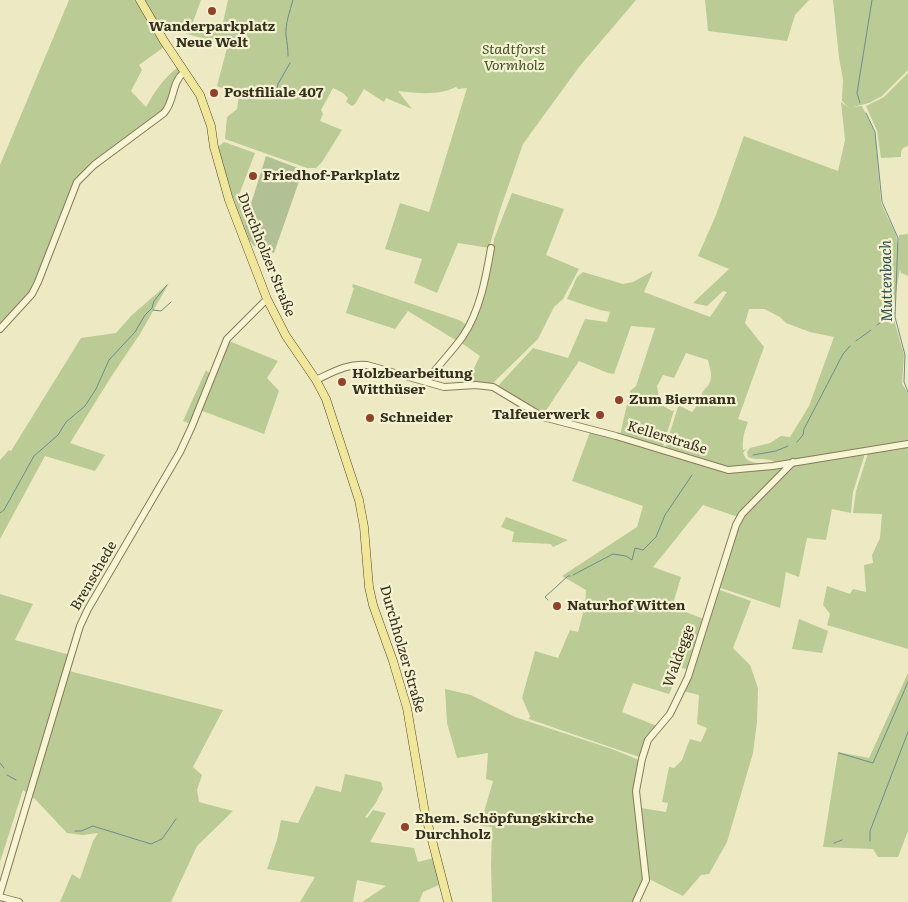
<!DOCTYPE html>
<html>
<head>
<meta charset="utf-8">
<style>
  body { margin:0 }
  canvas { display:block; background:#ede9c2 }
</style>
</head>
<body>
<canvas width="908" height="902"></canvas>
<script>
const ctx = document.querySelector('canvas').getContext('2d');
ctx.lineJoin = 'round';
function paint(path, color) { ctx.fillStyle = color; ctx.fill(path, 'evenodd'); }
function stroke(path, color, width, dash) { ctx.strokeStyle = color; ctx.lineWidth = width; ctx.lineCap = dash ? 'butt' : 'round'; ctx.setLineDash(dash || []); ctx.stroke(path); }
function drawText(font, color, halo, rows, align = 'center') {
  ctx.font = font + ' Literata,serif'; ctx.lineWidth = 4.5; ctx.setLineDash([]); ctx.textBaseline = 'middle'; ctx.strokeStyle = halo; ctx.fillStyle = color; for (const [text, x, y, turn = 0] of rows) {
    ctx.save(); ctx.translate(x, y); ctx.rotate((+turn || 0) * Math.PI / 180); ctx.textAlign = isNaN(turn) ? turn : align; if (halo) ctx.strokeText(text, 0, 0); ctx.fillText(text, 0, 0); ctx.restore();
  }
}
const green = new Path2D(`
  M69,0h132l-8,22 28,9 7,-31h408l-57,67 -56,77 -24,69 -10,35 -31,-5 -21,50 -23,-10 8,-24 -37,-10 15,-46 29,9 38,-124 -9,1 -2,-2c-18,9 -38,6 -58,4l14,18 -26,-11 -2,4 -20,-13 -9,15 -3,2 -6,-4 2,-4 -5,-5 -10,-5 -12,22 2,4 -3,7 22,9 -20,32 -6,6h-9l-82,-29 2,-22 10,-8 2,-14 -22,-9 10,-38 -9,-2 1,-3 -62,-18 7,22 -25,18 3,5 -11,21 15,16c9,-16 17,-28 32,-40l2,3 -8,18 -6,22 -77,58 -22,32 -27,74 -10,19 -30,33v-161z
  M705,0h104l-14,15 -8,26 -79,-10z
  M833,0h75v70l-26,26 -13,7 -16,4 9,-1 13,26 6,71 15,32 2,10 1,-10 9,-1v42l-7,-3 -1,-4 -8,44 12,42 -2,29 6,9v49l-133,20c-8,-5 -18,-1 -27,-5l-1,-5 3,-4 20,-5 11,-7 9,1 19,-31 25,-69 -24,-5 -24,-9 -6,-6 -16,-8h-15l-4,14 19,24 -26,72 10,3c-4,10 -6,18 -5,28l3,-1 -3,4c4,11 13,10 23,10l-1,2 -38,3 -62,-20 13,-41 2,-1 12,6c5,-6 7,-11 10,-18 1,-4 5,-6 7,-10 4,-7 1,-16 -1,-24l-22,-7 -12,25 -11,-3 -6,11 3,18 12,7 2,-1 -11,37 -43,-12 10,-44 6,-5 19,-58 -24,-2 -17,48 -6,-1 -29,-12 -36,54 -45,-29 35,-38 35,10 17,-39 22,3 3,-10 -10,-2 -33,-11 10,-22 6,-5 40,12 10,-2 20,-11 -9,21 66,25 17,-25 -4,-1 -16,15 -14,-3 36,-34 -31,-13 18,-41 28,-79 94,35 7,-31 -4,-38 8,6 -7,-7 1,-22 -4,-21z
  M908,73v73c-7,2 -7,4 -7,11l-20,1 -4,-27 -11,-25 18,-9z
  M224,142l31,11 -16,42 12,5 -7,26 6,15 -3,1 -28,-89v-7z
  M512,193l52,16 -18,46 33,14 -16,30 -9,8 -16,32 -47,46 -24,-3 13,-26 -20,-14 4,-6 28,-81 2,-16z
  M169,283l-29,51 -29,43 -41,66 35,12 -10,16 -50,-15 -45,83v-79l9,-10 2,1 70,-113 35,-5 16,-18z
  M353,284l106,36 8,5 -10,16 -49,-30 -13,18 -49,-16 8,-25 -2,-1z
  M229,341l49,20 -11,17 12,13 -15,43 -67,-25 -6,15 -8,-3 23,-51 4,4z
  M590,432l137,40 55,-7 2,3 -46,49 -35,-12 -50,62 28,10 -9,30 32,12 -16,50 -7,-1 -12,26 -36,-11 -11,29 35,14 -15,32 -113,-39 1,-3 -8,-18 13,-47 23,7 12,-28 8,2 7,-26 1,-16 -24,-14 75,-49 6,-21 -71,-25z
  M908,446v203l-81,-24 3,-11 -7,-9 4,-19 23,8 3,-5 13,3 -2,-27 9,-2 -1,-8 8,-17 2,-24 -29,-1 3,-22 12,-38z
  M863,453l1,4 -11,35 -2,21 -19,-4 -6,31 -19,-2 -8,39 -13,-5 -6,36 -62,-21 17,-56 9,-16 51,-50z
  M506,517l62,23 -15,7 -2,-3 -39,-2 2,-10 -13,-5z
  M717,589l34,12 -18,47 17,17 8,23 -1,34 -4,31 -26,89 -18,32 -8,1 -18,21 -38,-19 -12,25h-141l-1,-36 1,-39 -12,-1 13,-45 -7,-2 2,-26 -31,5 -10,-35 -2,-34 26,6 44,22 97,32 27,11 -4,47 31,5 2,-9 -6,-1 7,-35 5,1 8,-8 8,-21 11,3 6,-14 -10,-4 2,-29 -16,-4z
  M0,594l33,10 -18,36 55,15 -5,15 158,40 -30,57 9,8 -5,15 2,12 34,9 -36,35 -26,56h-111l12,-28 8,5 13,-38 5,-8 -15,2 -16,-2 -32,-34 -12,-9 -23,72z
  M799,619l29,12 -6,22 -30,-4z
  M908,673v158l-10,26h-20l-5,-8 -50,-2 15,-95 31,6z
  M345,774l36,8 2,7 -8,15 -10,13 2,1 6,-8 13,3 -16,29 44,6 4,14 16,-4 5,27 -16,7 -4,10h-57l24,-16 -29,-6 -4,22h-53l15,-25 -48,-8 10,-29 4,-20 17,3 18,-37 25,6z`);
const cemetery = new Path2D(`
  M266,156l37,14 -29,83 -20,-7 -4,-5 -6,-15z`);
const stream = new Path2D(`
  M288,56c0,-8 -1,-14 -2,-20 -1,-12 4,-25 7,-36
  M276,94l2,-10 12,-21
  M860,103l-3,-10 15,-93
  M866,113l9,19 7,70 16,36 -3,79 10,38 -1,27 4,10
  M153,310l8,1 10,-9
  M877,325l17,-12
  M856,341l15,-11
  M797,442l6,-7 1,-6 39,-75 7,-8
  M753,455l23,-4 12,-5
  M0,513l4,-3 30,-54 24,-21 8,-13 19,-16 11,-17 13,-29 26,-28 10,-17 7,-7 2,-7 13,-16
  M573,575l40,-21 13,2 6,4 3,-12 8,2 13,-13 9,-22 27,-40
  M548,600l-3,-3 23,-21h2
  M839,753l34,10 35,-81
  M0,763l4,5
  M7,775l9,5
  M75,831h6l12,-5 58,18 11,-5 14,-20
  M870,841v-10l10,-26 28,-73
  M834,843l8,-3`);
const minor = new Path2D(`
  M0,329l32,-35 6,-12 39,-100 17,-17 70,-52c11,-12 7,-30 20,-41
  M316,380c17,-8 32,-17 51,-15l77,22 32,-2 17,2 50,30 73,19 112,34 45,-4 135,-22
  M427,381c11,-16 25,-29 36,-45 17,-25 23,-59 28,-88
  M0,893l66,-221 14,-46 8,-17 92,-157 12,-26 35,-87 40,-40
  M0,897l19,5
  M636,902l10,-22 -10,-89 6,-32 6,-19 22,-26 18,-37 48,-152 6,-11 51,-52`);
const major = new Path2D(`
  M140,0l24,41 36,54 11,31 3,21 15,53 38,99 19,37 30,44 10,19 33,101 5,27 5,60 4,18 20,56 14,47 18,105 23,89`);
const markers = [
  [212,11,5,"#95402b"],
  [214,93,5,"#95402b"],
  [253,176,5,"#95402b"],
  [342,382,5,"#95402b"],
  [619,400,5,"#95402b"],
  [600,415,5,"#95402b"],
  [370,418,5,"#95402b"],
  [557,606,5,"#95402b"],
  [405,827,5,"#95402b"]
];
const poiNames = [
  ["Wanderparkplatz",212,27,"center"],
  ["Neue Welt",212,43,"center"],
  ["Postfiliale 407",224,93],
  ["Friedhof-Parkplatz",263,176],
  ["Holzbearbeitung",352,374],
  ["Witthüser",352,390],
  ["Zum Biermann",629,400],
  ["Talfeuerwerk",590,415,"right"],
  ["Schneider",380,418],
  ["Naturhof Witten",567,606],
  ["Ehem. Schöpfungskirche",415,819],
  ["Durchholz",415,835]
];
const parkNames = [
  ["Stadtforst",514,50],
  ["Vormholz",514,66]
];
const streetNames = [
  ["Durchholzer Straße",266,255,68],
  ["Kellerstraße",667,438,17],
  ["Brenschede",94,576,-60],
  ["Durchholzer Straße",402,649,74],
  ["Waldegge",679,656,-70]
];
const waterNames = [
  ["Muttenbach",887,281,-91]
];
paint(green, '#bacb96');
paint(cemetery, '#b2c096');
stroke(stream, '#6c8e8c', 1);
stroke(minor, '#877b5a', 8);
stroke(major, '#54482e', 9);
stroke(minor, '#f8f5d5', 6);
stroke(major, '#f0e79a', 8);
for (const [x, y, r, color] of markers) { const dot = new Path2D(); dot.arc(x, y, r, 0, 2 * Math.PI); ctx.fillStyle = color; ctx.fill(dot); stroke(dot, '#f5f2d2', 2); }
drawText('bold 14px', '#372f1e', '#f5f2d2', poiNames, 'left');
drawText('italic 14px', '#3e5325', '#f5f2d2', parkNames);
drawText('14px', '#372f1e', '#f5f2d2', streetNames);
drawText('italic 15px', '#2d5056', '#f5f2d2', waterNames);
</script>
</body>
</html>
